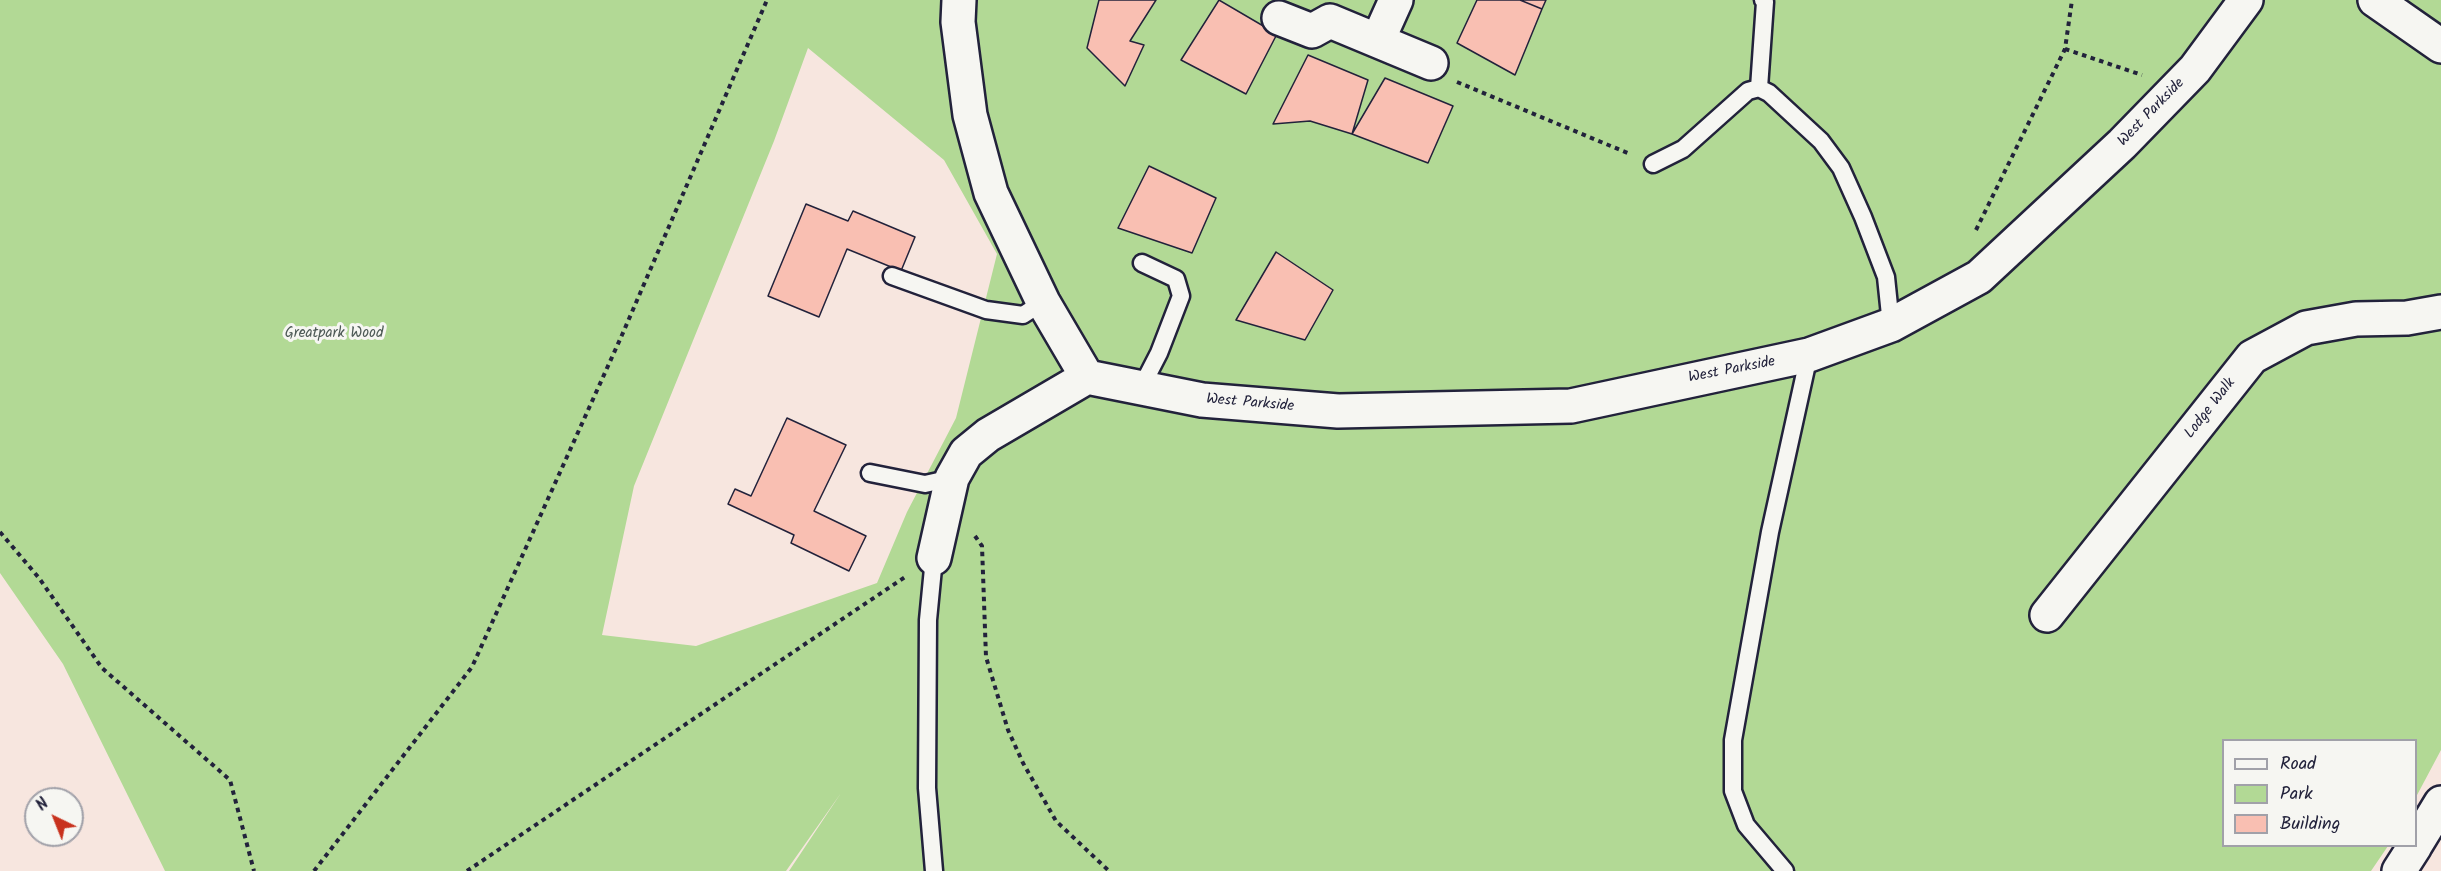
<!DOCTYPE html>
<html>
<head>
<meta charset="utf-8">
<style>
  body { margin:0 }
  #map { position:relative; width:2441px; height:871px; overflow:hidden; background:#f7e6df; font-family:Kalam,sans-serif }
  canvas { display:block }
  .legend { position:absolute; left:2222px; top:739px; width:195px; height:108px; box-sizing:border-box; background:#f6f6f2; border:2px solid #a1a1a9; margin:0; padding:8px 10px; list-style:none; font-size:18px; color:#22223b }
  .legend li { display:flex; align-items:center; gap:12px; height:30px }
  .legend b { width:30px; border:2px solid #a1a1a9 }
  .north { position:absolute; left:24px; top:787px; width:60px; height:60px; box-sizing:border-box; background:#f6f6f2; border:2px solid #a1a1a9; border-radius:50%; rotate:317deg; font-size:16px; font-weight:700; line-height:24px; text-align:center; color:#22223b }
  .north::after { content:''; display:block; margin:auto; width:21px; height:27px; background:#c8321e; clip-path:polygon(50% 0,100% 100%,50% 72%,0 100%) }
</style>
</head>
<body>
<div id="map">
<canvas width="2441" height="871"></canvas>
<ul class="legend">
<li><b style="height:8px;background:#f6f6f2"></b>Road</li>
<li><b style="height:16px;background:#b2d995"></b>Park</li>
<li><b style="height:16px;background:#f9bfb2"></b>Building</li>
</ul>
<div class="north">N</div>
</div>
<script>
const ctx = document.querySelector('canvas').getContext('2d');
ctx.lineJoin = 'round';
function paint(path, color) { ctx.fillStyle = color; ctx.fill(path, 'evenodd'); }
function stroke(path, color, width, dash) { ctx.strokeStyle = color; ctx.lineWidth = width; ctx.lineCap = dash ? 'butt' : 'round'; ctx.setLineDash(dash || []); ctx.stroke(path); }
function drawText(font, color, halo, rows, align = 'center') {
  ctx.font = font + ' Kalam,sans-serif'; ctx.lineWidth = 6; ctx.setLineDash([]); ctx.textBaseline = 'middle'; ctx.strokeStyle = halo; ctx.fillStyle = color; for (const [text, x, y, turn = 0] of rows) {
    ctx.save(); ctx.translate(x, y); ctx.rotate((+turn || 0) * Math.PI / 180); ctx.textAlign = isNaN(turn) ? turn : align; if (halo) ctx.strokeText(text, 0, 0); ctx.fillText(text, 0, 0); ctx.restore();
  }
}
const green = new Path2D(`
  M0,0h2441v750l-25,47v-57h-192v106h164l-17,25h-1582l52,-78 -55,78h-621l-102,-207 -63,-91zM808,48l136,112 53,94 -41,164 -49,94 -30,71 -181,63 -94,-11 32,-149 140,-345z`);
const building = new Path2D(`
  M1099,0h57l-26,41 14,4 -19,41 -38,-38z
  M1219,0l58,34 -31,60 -65,-34z
  M1477,0h43l22,9 -27,66 -58,-32z
  M1520,0h26l-4,9z
  M1308,55l60,25 -16,54 -42,-13 -37,3z
  M1385,78l68,28 -25,57 -76,-29z
  M1149,166l67,32 -24,55 -74,-25z
  M806,204l42,17 5,-10 62,26 -14,34 -54,-22 -28,68 -51,-21z
  M1276,252l57,38 -28,50 -69,-20z
  M787,418l59,27 -32,66 52,25 -17,35 -58,-28 3,-8 -66,-31 7,-15 16,7z`);
const path = new Path2D(`
  M2065,49l77,26
  M1457,82l173,72
  M1976,230l89,-181 7,-49
  M0,532l39,46 63,90 128,112 24,91
  M975,536l7,10 4,111 22,73 15,33 33,58 53,50
  M314,871l158,-204 150,-332 145,-335
  M467,871l438,-294`);
const lane = new Path2D(`
  M1759,88l6,-86 -2,-2
  M1653,164l30,-15 65,-58 11,-3 10,5 52,48 20,27 22,49 23,60 5,48
  M892,276l94,34 37,5 20,-13
  M1141,388l18,-35 22,-57 -5,-17 -34,-16
  M870,473l55,11 27,-6
  M934,871l-7,-83 1,-168 6,-62
  M1785,871l-39,-46 -13,-34v-51l37,-208 39,-177`);
const street = new Path2D(`
  M959,0l-1,22 12,93 21,78 52,109 44,75
  M2375,0l66,46
  M1279,18l33,13 18,-10 101,42
  M1378,40l18,-40
  M934,558l18,-80 14,-25 22,-18 99,-58 115,23 136,11 233,-5 238,-51 82,-30 88,-48 143,-133 73,-75 51,-69
  M2047,615l205,-258 54,-29 50,-9 51,-1 34,-6
  M2416,844l25,-41
  M2399,871l16,-25`);
const streetNames = [
  ["West Parkside",2152,113,-46],
  ["West Parkside",1732,371,-11],
  ["West Parkside",1250,404,5],
  ["Lodge Walk",2211,409,-52]
];
const parkNames = [
  ["Greatpark Wood",334,334]
];
paint(green, '#b2d995');
paint(building, '#f9bfb2');
stroke(building, '#22223b', 1.5);
stroke(lane, '#22223b', 21);
stroke(street, '#22223b', 38);
stroke(path, '#22223b', 4, [4.5, 4.5]);
stroke(lane, '#f6f6f2', 16);
stroke(street, '#f6f6f2', 33);
drawText('15px', '#22223b', '#f6f6f2', streetNames);
drawText('15px', '#4d5956', '#f6f6f2', parkNames);
</script>
</body>
</html>
